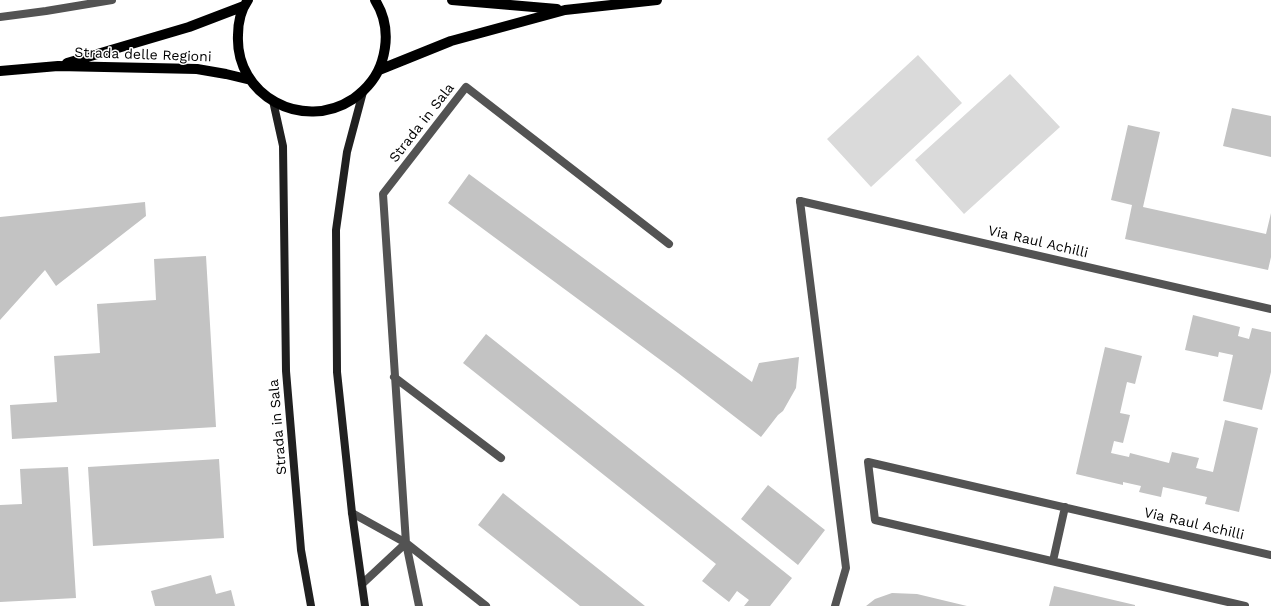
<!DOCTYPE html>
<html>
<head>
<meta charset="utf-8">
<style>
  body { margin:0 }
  canvas { display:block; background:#fff }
</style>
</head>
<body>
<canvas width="1271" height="606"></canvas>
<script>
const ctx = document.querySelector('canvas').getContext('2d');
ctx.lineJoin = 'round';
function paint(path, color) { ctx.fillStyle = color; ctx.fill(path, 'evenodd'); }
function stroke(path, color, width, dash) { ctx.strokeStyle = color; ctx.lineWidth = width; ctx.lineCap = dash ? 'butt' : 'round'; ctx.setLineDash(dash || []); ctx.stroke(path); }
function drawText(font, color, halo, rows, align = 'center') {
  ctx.font = font + ' "Work Sans",sans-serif'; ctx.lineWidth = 3; ctx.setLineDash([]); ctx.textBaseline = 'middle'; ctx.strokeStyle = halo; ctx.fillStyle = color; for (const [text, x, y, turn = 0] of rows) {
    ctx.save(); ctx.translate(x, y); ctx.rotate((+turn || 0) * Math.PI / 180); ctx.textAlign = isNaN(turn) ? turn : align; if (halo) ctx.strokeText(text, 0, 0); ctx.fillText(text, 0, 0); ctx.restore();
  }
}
const green = new Path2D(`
  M918,55l44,48 -91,84 -44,-48z
  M1010,74l50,53 -96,87 -49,-54z`);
const building = new Path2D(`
  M1232,108l39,8v41l-48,-11z
  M1128,125l32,7 -17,75 123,27 5,-21v44l-3,13 -143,-31 7,-34 -21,-5z
  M469,174l283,208 7,-19 40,-6 -3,31 -13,23 -5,4 -17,22 -83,-64 -230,-170z
  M145,202l1,14 -90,70 -11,-16 -45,50v-103z
  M206,256l10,171 -204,12 -2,-34 47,-3 -3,-46 46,-3 -3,-49 59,-4 -2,-41z
  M1193,315l47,12 -2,9 11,3 3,-11 19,4v40l-9,38 -39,-9 10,-46 -14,-3 -1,5 -33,-7z
  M486,334l306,244 -22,28h-26l5,-6 -12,-9 -8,11 -27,-21 14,-17 -253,-201z
  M1105,347l37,9 -7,28 -8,-2 -7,31 10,2 -7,28 -9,-2 -3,12 18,4 1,-4 39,10 3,-11 27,6 -3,10 17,4 12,-52 33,8 -19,84 -34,-8 2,-7 -44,-10 -2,10 -22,-5 2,-6 -18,-4v3l-47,-11z
  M219,459l5,79 -131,8 -5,-79z
  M68,467l8,131 -76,4v-97l22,-1 -2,-35z
  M768,485l57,45 -27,35 -57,-46z
  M503,493l142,113h-65l-102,-81z
  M211,575l5,19 15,-4 4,16h-80l-4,-15z
  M1054,586l81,19v1h-86z
  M892,593l25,1 50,12h-101l9,-7z`);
const lane = new Path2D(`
  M800,201l46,367 -11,38`);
const street = new Path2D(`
  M0,17l46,-6 66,-11
  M800,201l471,108
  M394,377l107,81
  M352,513l54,30 80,63
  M1053,561l12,-54
  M362,584l44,-41
  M419,606l-13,-63 -23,-349 83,-107 203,157
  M1245,606l-370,-86 -7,-58 403,93`);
const secondary = new Path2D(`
  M363,92l-16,60 -11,78 1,142 15,141 13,93
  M273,101l10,45 3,225 15,179 10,56`);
const primary = new Path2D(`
  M248,0c-7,10 -10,23 -10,35 -3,61 65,97 115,64 14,-10 24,-21 29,-38 6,-20 5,-42 -7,-61
  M452,0l105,9
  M67,63l122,-36 55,-21
  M379,70l72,-29 114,-31 92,-10
  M0,71l58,-5 139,3 29,5 25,6`);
const streetNames = [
  ["Strada delle Regioni",143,55,2],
  ["Strada in Sala",422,123,-52],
  ["Via Raul Achilli",1038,242,13],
  ["Strada in Sala",278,427,-95],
  ["Via Raul Achilli",1194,524,13]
];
paint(green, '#dadada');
paint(building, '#c3c3c3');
stroke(lane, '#535353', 8);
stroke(street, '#535353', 8);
stroke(secondary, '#202020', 8);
stroke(primary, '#000', 10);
drawText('14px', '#000', '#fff', streetNames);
</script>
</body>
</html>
